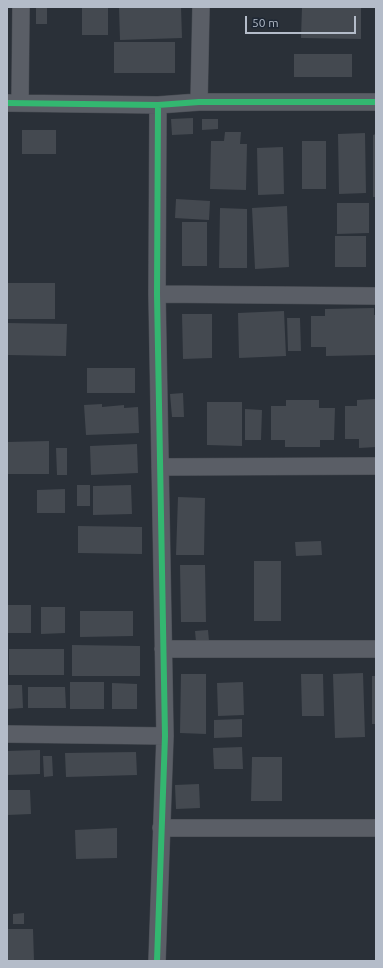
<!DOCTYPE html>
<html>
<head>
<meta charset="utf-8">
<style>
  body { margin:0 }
  #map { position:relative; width:383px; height:968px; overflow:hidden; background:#2a3038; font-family:Ubuntu,sans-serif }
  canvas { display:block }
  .frame { position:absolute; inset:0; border:8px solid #b4bcc9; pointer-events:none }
  .scale { position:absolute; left:245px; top:16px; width:111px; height:18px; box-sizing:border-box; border:2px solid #b4bcc9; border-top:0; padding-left:5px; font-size:12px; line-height:14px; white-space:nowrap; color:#b4bcc9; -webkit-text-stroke:3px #1d2633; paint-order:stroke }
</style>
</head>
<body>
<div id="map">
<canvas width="383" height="968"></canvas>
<div class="frame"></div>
<div class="scale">50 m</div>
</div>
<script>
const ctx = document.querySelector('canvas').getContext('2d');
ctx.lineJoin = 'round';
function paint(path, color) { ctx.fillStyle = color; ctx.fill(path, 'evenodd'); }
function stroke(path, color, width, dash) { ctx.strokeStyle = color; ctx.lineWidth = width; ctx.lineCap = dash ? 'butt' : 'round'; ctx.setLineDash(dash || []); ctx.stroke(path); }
const building = new Path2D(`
  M36,7h11v17h-11z
  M82,7h26v28h-26z
  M119,7h62l1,31 -62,2z
  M302,7h59v32l-60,-1z
  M114,42h61v31h-61z
  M294,54h58v23h-58z
  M193,118v16l-21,1 -1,-16z
  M202,119h16v10l-16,1z
  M22,130h34v24h-34z
  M225,132h16l-1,12h7l-1,46 -36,-1 1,-48h13z
  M365,133l1,60 -27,1 -1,-60z
  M376,134v63h-3v-62z
  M302,141h24v48h-24z
  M283,147l1,47 -26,1 -1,-47z
  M176,199l34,2 -1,19 -34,-2z
  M337,203h32v30l-32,1z
  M287,206l2,61 -34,2 -3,-61z
  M220,208l27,1v59h-28z
  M182,222h25v44h-25z
  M335,236h31v31h-31z
  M7,283h48v36h-48z
  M374,308v7h2l-1,40 -49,1v-9h-15v-31h14v-7z
  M284,311l2,45 -47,2 -1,-45z
  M182,314h30v44l-29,1z
  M287,318h13l1,33h-13z
  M7,323l60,1 -1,32 -59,-1z
  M87,368h48v25h-48z
  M183,393l1,24h-12l-2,-23z
  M376,399v48l-17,1v-9h-14v-33h12v-6z
  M286,400h33v8h16l-1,32h-14v7h-35v-7h-14v-34h15z
  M207,402h35v44l-35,-1z
  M102,404v3l22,-2v3l14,-1 1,26 -53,2 -2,-30z
  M245,409l17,1 -1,30h-16z
  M49,441v33h-42v-32z
  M137,444l1,29 -47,2 -1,-29z
  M56,448h11v27h-10z
  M77,485h13v21h-13z
  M131,485l1,29 -39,1v-29z
  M65,489v24h-28v-23z
  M178,497l27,1 -1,57h-28z
  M78,526l64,1v27l-64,-1z
  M321,541l1,14 -26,1 -1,-14z
  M254,561h27v60h-27z
  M180,565h25l1,57h-25z
  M7,605h24v28h-24z
  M41,607h24v26l-24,1z
  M80,611h53v25l-53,1z
  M208,630l1,11 -13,1 -1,-11z
  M72,645l68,1v30h-68z
  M9,649h55v26h-55z
  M363,673l2,64 -30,1 -2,-64z
  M181,674h25v60l-26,-1z
  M301,674h22l1,42h-22z
  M372,676h4v48h-4z
  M70,682h34v27h-34z
  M243,682l1,33 -26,1 -1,-33z
  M112,683l25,1v25h-25z
  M7,685h15l1,23 -16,1z
  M28,687h37l1,21h-38z
  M242,719v18l-28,1v-18z
  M242,747l1,22h-29l-1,-21z
  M40,750v24l-33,1v-24z
  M136,752l1,23 -71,2 -1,-24z
  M43,756h9l1,20 -9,1z
  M252,757h30v44h-31z
  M199,784l1,24 -24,1 -1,-24z
  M7,790h23l1,24 -24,1z
  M117,828v30l-41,1 -1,-29z
  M24,913v11h-11v-10z
  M7,929h26l1,32h-27z`);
const minor = new Path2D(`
  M20,102l1,-95
  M199,102l2,-95
  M7,103l151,2 41,-3h177
  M157,294l219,2
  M160,467l216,-1
  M163,649h213
  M7,734l158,2
  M161,828h215
  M157,961l8,-225 -8,-442 1,-189`);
const cycleway = new Path2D(`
  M7,103l151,2 41,-3h177
  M157,961l8,-225 -8,-442 1,-189`);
paint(building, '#444950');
stroke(minor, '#484c53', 18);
stroke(minor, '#5a5e66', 17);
stroke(cycleway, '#33b770', 6);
</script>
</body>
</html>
